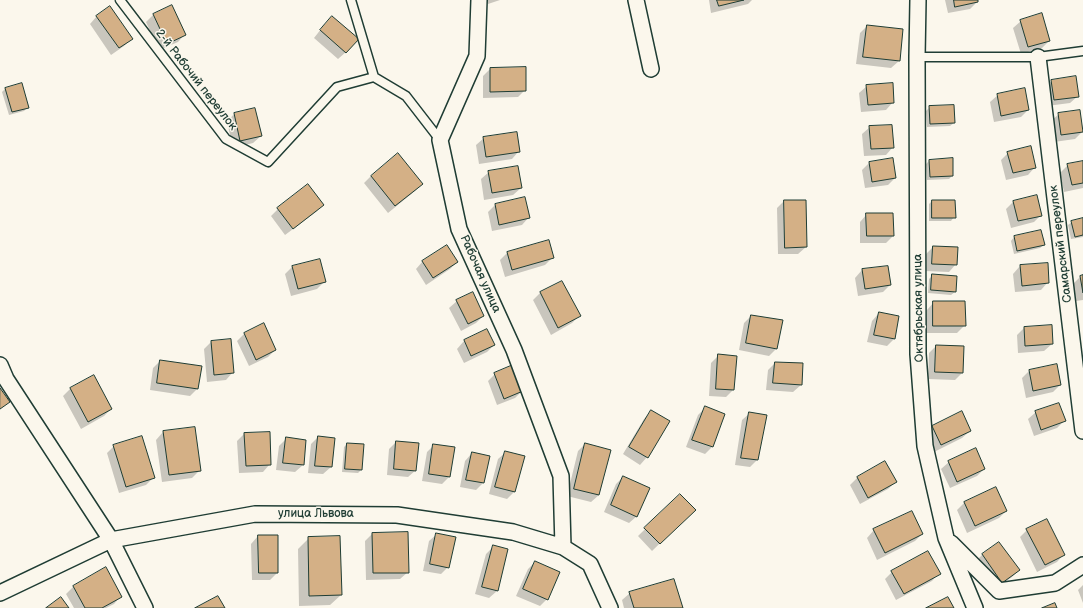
<!DOCTYPE html>
<html>
<head>
<meta charset="utf-8">
<style>
  body { margin:0 }
  canvas { display:block; background:#fbf7ec }
</style>
</head>
<body>
<canvas width="1083" height="608"></canvas>
<script>
const ctx = document.querySelector('canvas').getContext('2d');
ctx.lineJoin = 'round';
function paint(path, color) { ctx.fillStyle = color; ctx.fill(path, 'evenodd'); }
function stroke(path, color, width, dash) { ctx.strokeStyle = color; ctx.lineWidth = width; ctx.lineCap = dash ? 'butt' : 'round'; ctx.setLineDash(dash || []); ctx.stroke(path); }
function drawText(font, color, halo, rows, align = 'center') {
  ctx.font = font + ' "Balsamiq Sans",sans-serif'; ctx.lineWidth = 3; ctx.setLineDash([]); ctx.textBaseline = 'middle'; ctx.strokeStyle = halo; ctx.fillStyle = color; for (const [text, x, y, turn = 0] of rows) {
    ctx.save(); ctx.translate(x, y); ctx.rotate((+turn || 0) * Math.PI / 180); ctx.textAlign = isNaN(turn) ? turn : align; if (halo) ctx.strokeText(text, 0, 0); ctx.fillText(text, 0, 0); ctx.restore();
  }
}
const shadow = new Path2D(`
  M487,0h13l-12,4z
  M709,0h43l-4,4 -37,9z
  M945,0h32v2l-7,7 -22,4z
  M172,6l13,28 -7,8 -19,8 -13,-28 7,-7z
  M97,16l34,23 -7,7 -13,9 -21,-31z
  M1021,21l28,20 -7,7 -21,6 -8,-26z
  M325,24l21,28 -8,7 -24,-21z
  M867,26l32,35 -8,7 -35,-4 4,-31z
  M490,69l35,21 -7,7 -35,1v-22z
  M1052,80l26,16 -8,7 -23,3 -2,-18z
  M867,86l26,16 -7,8 -25,2 -2,-19z
  M6,88l22,19 -4,4 -15,4 -7,-23z
  M998,95l30,15 -7,7 -27,5 -4,-20z
  M930,107l24,16 -4,3 -23,1 -1,-16z
  M234,114l27,22 -8,7 -20,5 -6,-26z
  M1059,114l23,18 -7,7 -21,3 -3,-21z
  M870,127l23,20 -7,8 -22,1 -2,-22z
  M484,138l35,13 -7,8 -33,5 -3,-19z
  M1008,153l27,14 -7,8 -22,5 -5,-20z
  M929,161l23,15 -3,3 -22,1 -1,-16z
  M1083,162v26l-19,4 -4,-19 8,-8z
  M869,163l26,15 -7,7 -23,3 -3,-18z
  M489,172l32,16 -8,7 -29,5 -3,-21z
  M371,176l51,8 -7,7 -27,22 -24,-30z
  M308,185l15,19 -7,8 -31,23 -14,-19 7,-7z
  M524,198l5,19 -7,8 -30,6 -4,-19 7,-7z
  M784,201l22,46 -8,7h-20l-1,-46z
  M932,201l22,16 -3,4h-22v-17z
  M1013,202l28,13 -7,7 -23,6 -5,-19z
  M867,214l26,22 -7,7h-26v-21z
  M1083,219v18l-12,2 -3,-14 4,-3z
  M1014,237l30,8 -4,3 -26,6 -3,-13z
  M933,247l24,1 -1,16 -7,8 -24,-1 1,-17z
  M507,253l45,5 -7,7 -40,12 -5,-17z
  M423,261l34,1 -7,7 -24,16 -10,-16z
  M1020,266l28,16 -7,8 -26,2 -2,-18z
  M292,267l33,14 -8,8 -26,7 -6,-22z
  M887,267l3,18 -7,7 -25,4 -3,-18 7,-8z
  M933,275l22,17 -4,3 -23,-2 1,-14z
  M1083,276v24l-7,1 -3,-17 7,-7z
  M562,282l17,34 -7,7 -21,12 -18,-35 7,-7z
  M457,301l26,15 -7,7 -15,8 -12,-23z
  M934,302l31,23 -8,8h-31l1,-23z
  M879,313l19,4 -4,22 -7,7 -20,-4 5,-21z
  M751,316l25,33 -7,7 -30,-6 5,-27z
  M1024,328l28,16 -8,7 -26,2 -1,-18z
  M487,330l7,15 -7,7 -23,11 -7,-14 7,-8z
  M244,334l31,16 -7,7 -19,9 -12,-25z
  M211,342l22,30 -7,8 -19,2 -3,-33z
  M936,346l27,1 -1,26 -7,7 -27,-1 1,-26z
  M719,355l14,35 -7,7 -17,-1 2,-33z
  M160,361l37,28 -7,7 -40,-6 3,-22z
  M775,363l27,1 -1,21 -8,7 -27,-2 2,-20z
  M1029,371l31,14 -7,7 -27,6 -4,-20z
  M495,374l27,17 -7,7 -18,7 -9,-24z
  M94,376l17,33 -7,7 -23,13 -18,-33 7,-7z
  M705,408l7,39 -7,7 -19,-7 12,-32z
  M651,411l17,11 -21,35 -7,8 -17,-11 21,-35z
  M1036,412l28,9 -7,7 -23,8 -6,-17z
  M750,413l7,47 -7,7 -15,-2 7,-45z
  M932,427l38,4 -8,7 -28,14 -9,-18z
  M163,432l37,38 -8,8 -30,4 -6,-42z
  M244,434l26,30 -7,8 -24,1 -2,-32z
  M318,437l13,30 -8,7 -15,-1 3,-29z
  M287,438l18,3 -2,24 -8,7 -19,-2 3,-24z
  M396,442l20,28 -8,7 -21,-2 2,-26z
  M347,444l14,26 -3,3 -16,-1 2,-25z
  M585,444l14,51 -8,7 -24,-6 11,-45z
  M434,445l15,32 -7,7 -20,-3 5,-29z
  M114,446l40,31 -8,8 -27,8 -12,-40z
  M506,452l8,40 -7,7 -18,-5 9,-35z
  M472,453l11,30 -7,7 -16,-3 5,-26z
  M949,462l35,7 -7,7 -27,12 -9,-19z
  M885,463l11,19 -8,7 -28,15 -10,-19 7,-7z
  M623,477l14,39 -8,7 -25,-11 12,-28z
  M995,488l11,23 -7,7 -32,15 -10,-23 7,-7z
  M680,495l14,15 -42,41 -14,-15z
  M874,530l48,4 -7,7 -38,19 -10,-22z
  M1027,530l37,24 -7,8 -20,10 -17,-35z
  M372,534l36,38 -8,7 -34,1 -1,-39z
  M437,534l11,33 -7,7 -18,-3 6,-30z
  M258,536l19,37 -7,7h-18l-1,-36z
  M309,538l32,57 -11,10 -31,1 -1,-57z
  M999,543l20,27 -7,7 -17,12 -20,-27 7,-7z
  M493,547l14,3 -10,41 -8,7 -14,-4 11,-40z
  M535,562l12,37 -7,7 -24,-10 12,-27z
  M105,569l16,27 -7,8 -8,4h-32l-8,-14 7,-7z
  M892,572l47,1 -7,8 -36,19 -11,-21z
  M1083,585v18l-5,-13z
  M630,593l51,15h-57l-2,-8z`);
const building = new Path2D(`
  M717,0h27l-25,6z
  M954,0h24v2l-23,5z
  M172,5l14,30 -19,9 -14,-30z
  M110,6l23,33 -14,9 -23,-32z
  M1042,13l8,28 -22,6 -8,-27z
  M332,16l27,23 -13,14 -26,-23z
  M867,25l36,4 -3,32 -37,-4z
  M526,67v24l-36,1v-24z
  M1076,76l3,21 -25,3 -3,-20z
  M22,83l7,25 -17,4 -7,-24z
  M893,83l1,20 -26,2 -2,-20z
  M1025,88l4,22 -28,6 -4,-22z
  M954,105l1,18 -25,1 -1,-18z
  M255,108l7,28 -22,5 -6,-28z
  M1080,110l3,22 -22,3 -3,-22z
  M892,125l2,23 -23,1 -2,-23z
  M517,132l3,20 -34,5 -3,-20z
  M1031,146l5,22 -23,5 -6,-21z
  M398,153l25,31 -28,22 -24,-30z
  M893,158l3,20 -24,4 -3,-20z
  M953,158v18l-23,1 -1,-17z
  M1083,161v22l-11,2 -5,-21z
  M518,166l4,22 -30,5 -4,-22z
  M308,184l16,21 -31,24 -16,-21z
  M1037,195l5,21 -24,5 -5,-20z
  M525,197l5,21 -31,7 -4,-21z
  M784,200h22l1,47 -22,1z
  M932,200h23l1,18h-24z
  M866,213h27l1,23h-27z
  M1083,218v17l-8,2 -4,-16z
  M1041,230l4,15 -28,6 -3,-15z
  M549,240l5,18 -42,12 -5,-18z
  M447,245l11,17 -25,16 -11,-17z
  M933,246l25,1 -1,18 -25,-1z
  M320,259l6,23 -28,7 -6,-23z
  M1048,263l1,20 -27,3 -2,-21z
  M888,266l3,19 -26,4 -3,-20z
  M932,274l25,2 -1,16 -25,-2z
  M1083,275v18l-3,-17z
  M562,281l19,35 -23,12 -18,-36z
  M473,292l11,24 -16,8 -12,-24z
  M933,301h32l1,25h-33z
  M879,312l20,4 -4,23 -21,-4z
  M751,315l32,5 -6,29 -31,-6z
  M264,323l12,27 -20,10 -12,-27z
  M1052,325l1,19 -28,2 -1,-19z
  M487,329l8,16 -24,11 -7,-16z
  M231,339l3,34 -20,2 -3,-34z
  M936,345l28,1 -1,27 -28,-1z
  M718,354l19,2 -3,34 -18,-1z
  M160,360l42,6 -4,23 -41,-6z
  M775,362l28,1 -1,22 -29,-2z
  M1057,364l4,21 -28,6 -4,-21z
  M513,365l10,26 -19,8 -10,-26z
  M94,375l18,34 -24,13 -18,-34z
  M0,388l10,14 -10,7z
  M1059,403l7,18 -25,9 -6,-19z
  M705,406l20,8 -12,33 -21,-7z
  M651,410l19,11 -22,37 -19,-11z
  M962,411l9,20 -30,14 -9,-19z
  M749,412l18,3 -9,45 -17,-2z
  M195,427l6,44 -32,4 -6,-44z
  M270,432l1,33 -25,1 -2,-33z
  M142,436l13,42 -29,9 -13,-42z
  M318,436l17,2 -3,29 -17,-1z
  M286,437l20,3 -2,25 -21,-2z
  M396,441l23,2 -3,28 -22,-2z
  M347,443l17,1 -2,26 -17,-1z
  M585,443l26,7 -12,45 -25,-6z
  M433,444l22,3 -5,30 -21,-3z
  M976,448l9,21 -28,13 -9,-21z
  M505,451l20,5 -10,36 -20,-5z
  M472,452l18,4 -6,27 -18,-3z
  M885,461l12,21 -29,16 -11,-21z
  M623,476l27,12 -13,29 -26,-12z
  M996,487l11,24 -32,15 -11,-24z
  M680,494l16,16 -36,34 -16,-16z
  M912,511l11,23 -38,19 -12,-24z
  M1047,519l18,36 -20,10 -19,-36z
  M408,532l1,41h-36l-1,-40z
  M436,533l20,4 -7,31 -19,-4z
  M258,535h20v38h-19z
  M340,536l2,59 -33,1 -1,-59z
  M999,542l21,28 -18,13 -20,-29z
  M493,545l15,4 -10,42 -16,-4z
  M928,551l13,23 -37,20 -13,-23z
  M535,561l25,11 -12,28 -25,-11z
  M106,567l16,30 -20,11h-17l-12,-22z
  M674,579l9,29h-49l-5,-16z
  M218,596l7,12h-30z
  M61,597l8,11h-23z
  M948,597l6,11h-28z
  M1055,603l2,5h-15z`);
const lane = new Path2D(`
  M120,0l106,139 42,23 69,-75 37,-10
  M351,0l23,77
  M917,57h121l45,-6
  M374,77l32,19 34,44`);
const street = new Path2D(`
  M479,0l-2,56 -37,84 19,89 55,121 47,126 2,71
  M636,0l15,69
  M918,0l-1,57 1,297 7,92 21,92 29,70
  M1038,57l45,374
  M0,365l6,14 105,161 34,68
  M951,543l48,48 56,-8 28,-18
  M0,593l111,-53 144,-26 142,1 116,17 50,15 27,17 20,44`);
const streetNames = [
  ["2-й Рабочий переулок",196,80,52],
  ["Самарский переулок",1061,244,-97],
  ["Рабочая улица",480,274,66],
  ["Октябрьская улица",919,308,-91],
  ["улица Львова",316,514]
];
paint(shadow, '#0003');
paint(building, '#d4b086');
stroke(building, '#1f3d34', 1);
stroke(lane, '#1f3d34', 11);
stroke(street, '#1f3d34', 18);
stroke(lane, '#fbf7ec', 8);
stroke(street, '#fbf7ec', 15);
drawText('12px', '#1f3d34', '#fbf7ec', streetNames);
</script>
</body>
</html>
